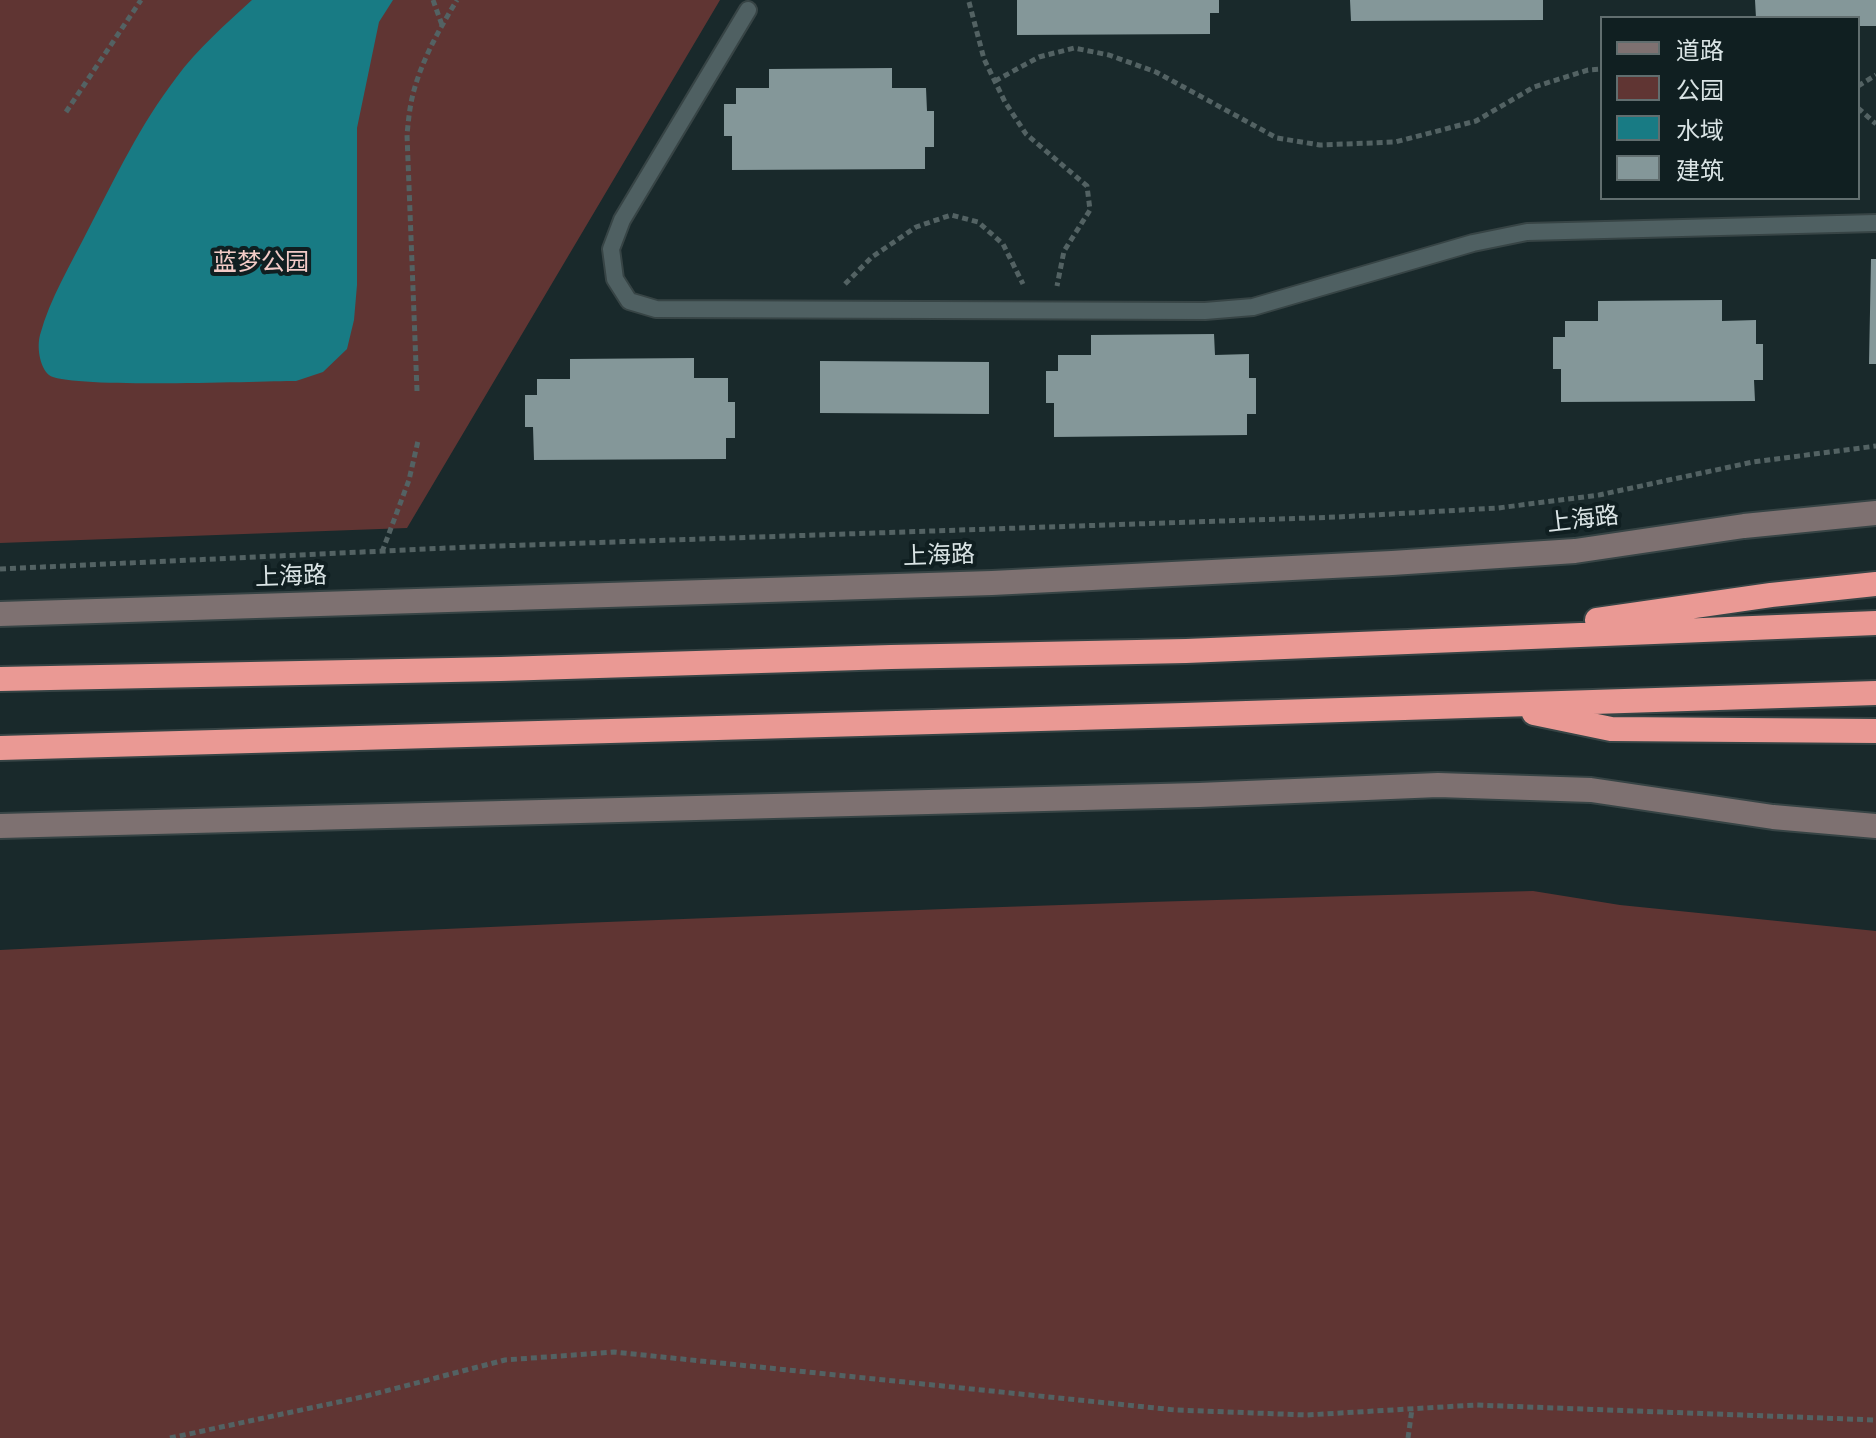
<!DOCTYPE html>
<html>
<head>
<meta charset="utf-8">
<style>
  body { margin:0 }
  #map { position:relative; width:1876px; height:1438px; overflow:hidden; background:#19292b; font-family:"IBM Plex Sans","Noto Sans SC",sans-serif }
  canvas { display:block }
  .legend { position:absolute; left:1600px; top:16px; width:260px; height:184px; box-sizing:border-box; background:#101f21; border:2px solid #616e6f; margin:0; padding:10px 14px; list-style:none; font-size:24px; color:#dae4e5 }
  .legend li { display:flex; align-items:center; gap:16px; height:40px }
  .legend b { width:40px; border:2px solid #616e6f }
</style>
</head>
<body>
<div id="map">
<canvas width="1876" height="1438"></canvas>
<ul class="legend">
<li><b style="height:10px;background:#7e7171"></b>道路</li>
<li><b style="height:22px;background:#603533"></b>公园</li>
<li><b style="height:22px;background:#187b84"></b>水域</li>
<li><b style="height:22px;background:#849799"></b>建筑</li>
</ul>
</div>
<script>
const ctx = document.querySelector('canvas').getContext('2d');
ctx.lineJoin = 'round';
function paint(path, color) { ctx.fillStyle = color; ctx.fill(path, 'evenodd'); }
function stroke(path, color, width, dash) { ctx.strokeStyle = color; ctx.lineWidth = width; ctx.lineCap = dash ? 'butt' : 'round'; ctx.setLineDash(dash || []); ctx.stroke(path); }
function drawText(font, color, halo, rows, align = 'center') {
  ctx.font = font + ' "IBM Plex Sans","Noto Sans SC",sans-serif'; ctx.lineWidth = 8; ctx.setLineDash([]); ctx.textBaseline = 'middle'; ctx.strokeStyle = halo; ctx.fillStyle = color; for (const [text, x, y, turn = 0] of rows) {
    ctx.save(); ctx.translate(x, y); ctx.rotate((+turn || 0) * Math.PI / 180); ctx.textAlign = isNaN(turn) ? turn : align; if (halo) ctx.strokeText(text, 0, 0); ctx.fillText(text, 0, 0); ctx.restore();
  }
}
const green = new Path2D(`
  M0,0h720l-313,528 -407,15z
  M1533,891l87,14 256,26v507h-1876v-488c511,-26 1022,-46 1533,-59z`);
const water = new Path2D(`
  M252,0h141l-14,22 -22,106v157l-3,35 -7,29 -24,23 -27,9c-36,0 -230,8 -247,-6 -10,-9 -12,-29 -9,-40 10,-37 31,-71 48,-105 27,-52 52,-105 88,-152 21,-29 50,-54 76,-78z`);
const building = new Path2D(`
  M1017,0h202v13h-9v21l-193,1z
  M1350,0h193v20l-192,1z
  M1755,0h121v26h-18v-8h-102z
  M892,68v20h34l1,23h7v36h-9v22l-193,1v-34h-8v-32h12v-16h33v-19z
  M1871,259h5v105h-7z
  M1722,300v21l34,-1v24h7v36h-9l1,21 -194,1v-33h-8v-32h12v-16h33v-20z
  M1214,334l1,21 34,-1v24h7v36h-9v21l-193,2v-34h-8v-32h12v-16h33v-20z
  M694,358v20h34v24h7v36h-9v21l-192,1 -1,-33h-8v-32h12v-16h33v-20z
  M820,361l169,1v52l-169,-1z`);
const path = new Path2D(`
  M433,0l9,25
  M969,2l15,57 21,43 21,32 61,52 3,24 -26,41 -7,35
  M995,81l44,-24 35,-9 35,7 47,17 121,66 43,7 75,-3 81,-21 58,-34 54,-17 14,-1
  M1858,86l18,-11
  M1858,108l18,16
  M66,112l75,-112
  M845,284l27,-27 44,-30 35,-12 27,7 25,22 20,40
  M417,391l-10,-256c1,-11 2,-21 4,-32 7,-36 27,-72 46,-103
  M382,552l27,-72 9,-39
  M0,569l469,-22 869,-30 160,-9 101,-13 154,-33 123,-16
  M170,1438l192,-41 143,-37 109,-8 561,58 132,5 169,-10 400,15
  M1408,1438l4,-29`);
const lane = new Path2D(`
  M748,10l-126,210 -11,29 4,30 14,22 27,8 549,2 48,-4 220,-64 54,-11 349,-9`);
const secondary = new Path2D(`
  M0,614l992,-31 400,-20 183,-12 169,-25 132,-13
  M0,826l1199,-31 239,-10 153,5 182,27 103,9`);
const highway = new Path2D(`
  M1597,620l174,-25 105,-11
  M0,679l501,-10 390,-12 295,-6 690,-28
  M1534,713l77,16 265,2
  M0,748l1184,-33 692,-22`);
const parkNames = [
  ["蓝梦公园",261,263]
];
const streetNames = [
  ["上海路",1583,520,-7],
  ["上海路",939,556,-2],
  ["上海路",291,577,-2]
];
paint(green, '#603533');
paint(water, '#187b84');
paint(building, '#849799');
stroke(lane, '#374445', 20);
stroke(secondary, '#374445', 28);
stroke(highway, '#374445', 28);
stroke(path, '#536263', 5, [6, 4]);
stroke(lane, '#4f6062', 16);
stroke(secondary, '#7e7171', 24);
stroke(highway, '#ea9994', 24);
drawText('24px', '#f3cbc7', '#101f21', parkNames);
drawText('24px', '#dae4e5', '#101f21', streetNames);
</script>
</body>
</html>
